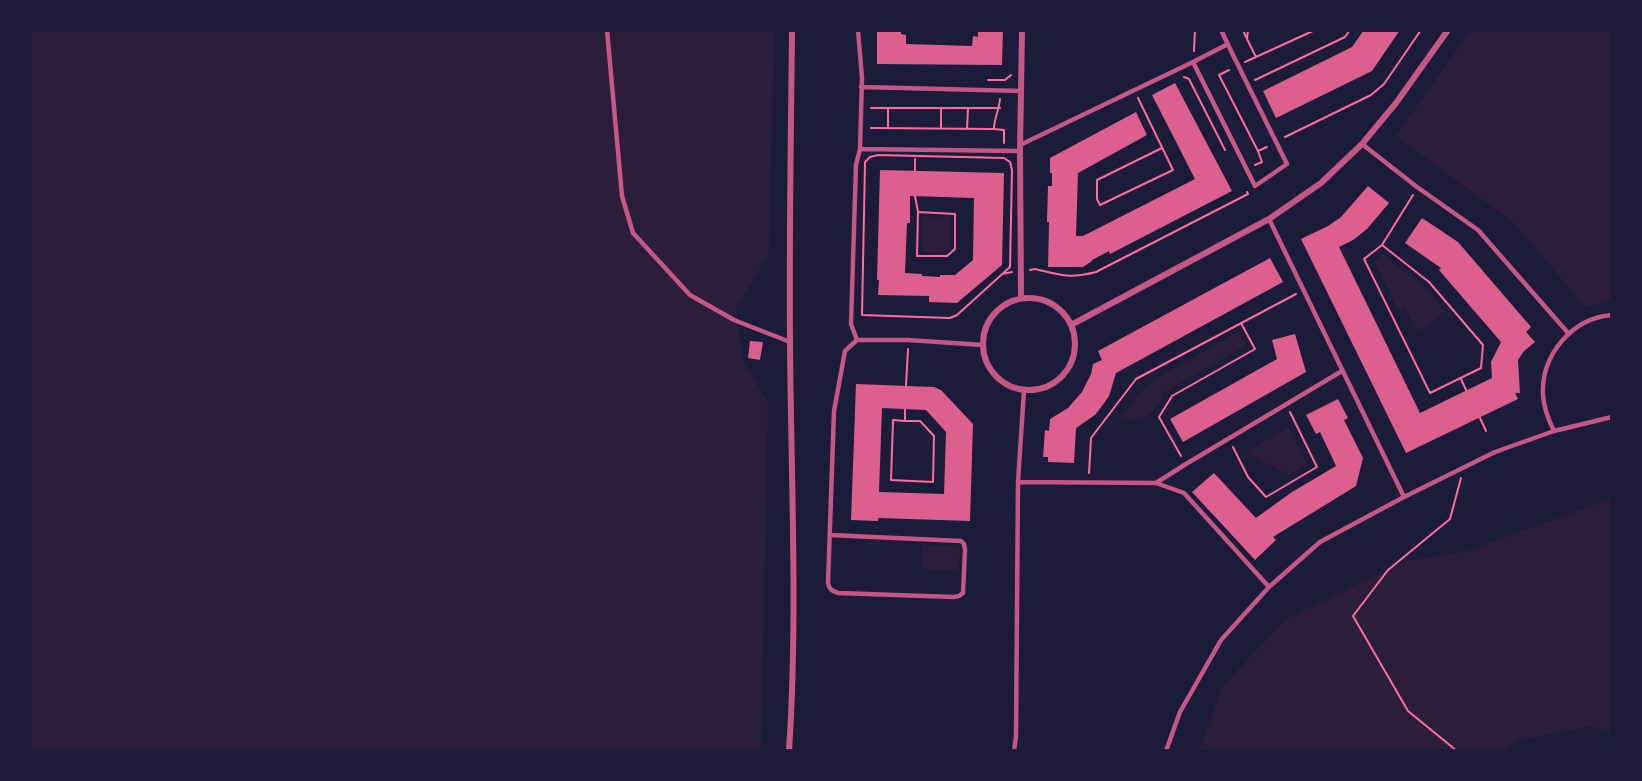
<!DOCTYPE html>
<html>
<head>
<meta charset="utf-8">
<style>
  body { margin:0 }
  #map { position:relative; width:1642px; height:781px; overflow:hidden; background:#1b1b3a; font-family:Ubuntu,sans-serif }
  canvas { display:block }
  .frame { position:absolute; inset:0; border:32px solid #1b1b3a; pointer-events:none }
</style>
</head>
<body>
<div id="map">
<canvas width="1642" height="781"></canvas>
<div class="frame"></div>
</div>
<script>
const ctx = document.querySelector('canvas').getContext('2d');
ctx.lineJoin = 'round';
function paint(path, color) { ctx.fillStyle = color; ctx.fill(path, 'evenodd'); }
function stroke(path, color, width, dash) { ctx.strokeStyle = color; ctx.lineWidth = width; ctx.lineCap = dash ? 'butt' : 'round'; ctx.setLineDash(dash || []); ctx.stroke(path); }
const green = new Path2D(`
  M30,30h744l-5,223 -33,56 7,51 25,43 -7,348h-731z
  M1471,30h141v270h-4l-22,8 -73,-86 -117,-86z
  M922,217h28l1,27 -6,8h-23z
  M1383,254l42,33 20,24 -20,17 -9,2 -11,-22 -6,3 -25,-50z
  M1239,331l8,14 -84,48c-6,21 -23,32 -44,26l30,-36z
  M1289,427l18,37 -17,11 -46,-22z
  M1612,498v236l-20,-8 -73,14 -18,11h-302l23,-64 64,-68 119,-58 59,-9z
  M923,545l37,2 -1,24 -37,-2z`);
const building = new Path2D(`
  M877,30h24v4l5,1v9l66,2 1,-10 5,1v-7h25l-1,35 -125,-1z
  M1364,30h36l-28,41 -96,47 -13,-27 89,-44z
  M1175,83l57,108 -122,63 -1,-3 -17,9v1l-9,6h-35l1,-45h-2l1,-36h4v-13h-2v-15l86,-46 11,23 -69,38 -2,63h7l112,-57 -43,-84z
  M880,170l124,3 -2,92 -45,38 -28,-1v-6l-51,-1 1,-15h-2zM910,196l64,2 -1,62 -18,15h-15v2l-18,-1v-2l-17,-1 2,-50h3z
  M1368,186l21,17 -22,26 -14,11 -14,7 81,166 72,-35 -1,-16 10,-20 -62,-72 2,-2 -36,-25 17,-25 36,24 73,85 -5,5 9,10 -11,9 -6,9 2,33h-5l3,6 -112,54 -105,-214 27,-13 13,-9z
  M1270,258l13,24 -167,91 -7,23 -7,10 -7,9 -19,13 -2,35 -26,-1v-5h-5l2,-27 4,1 1,-12 18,-11 14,-16 9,-18 2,-10 9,-4 -4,-9z
  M1295,334l11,38 -123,70 -13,-23 107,-60 -5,-19z
  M750,341l13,1 -3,18 -12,-2z
  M856,384l78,3 7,3 32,34 -3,97 -92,-3v3l-27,-1zM882,408l44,2 20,22 -2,62 -65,-2z
  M1338,399l10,19 -4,2 19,38 -7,28 -83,51 3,3 -21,20 -63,-68 22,-19 42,45 36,-26 44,-26 -16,-34 -4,2 -10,-19z`);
const path = new Path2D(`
  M1243,30l3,7
  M1248,30l-1,9 9,18
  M1194,51l1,-21
  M1245,62l70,-32
  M1229,70l-10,5 39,76
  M1184,77l5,2 36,71
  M988,80h17l6,-5
  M1255,80l90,-43 5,-7
  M1138,98l35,72 -73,35 -3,-6v-19l65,-32
  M1000,99c-1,12 -6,19 -6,30l10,1v13
  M871,108h129
  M871,128l123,1
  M888,128v-20
  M941,129v-21
  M967,129l1,-21
  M1285,137l86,-42 13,-11 37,-54
  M878,155l126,3 6,4 2,8 -2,97 -53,48 -7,3 -88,-3 3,-153 5,-5z
  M1255,165l7,-3 -4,-11 9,-4
  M915,171v-12
  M915,196l3,16 37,2v35l-8,7h-30l1,-44
  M1382,245l47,37 54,63 -2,23 -51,25 -66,-134 18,-14 31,-50
  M1030,270l5,-1c26,6 34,10 61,3l152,-78 -1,-2
  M1002,274l10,-2
  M1461,379l5,11
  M906,386l2,-37
  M1480,418l6,13
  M905,421l-12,-1 -2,60 42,2 1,-46 -14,-15h-15v-12
  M1233,447l15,30 18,20 51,-30 -27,-55
  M1181,456l-22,-39 13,-21 83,-47 -14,-26
  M1089,473l2,-35 45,-59 160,-85
  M1457,751l-49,-40 -55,-95 35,-46 62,-51 11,-41`);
const service = new Path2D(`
  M607,30l15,166 11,37 57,62 44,25 56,22
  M1221,30l11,23 55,111 -32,22 -62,-124 35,-18
  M861,87l160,4
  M1362,144l55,43 61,43 91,104
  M1020,145l173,-83
  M860,149l160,2
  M1269,219l135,278
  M857,340l-6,-16 5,-159 4,-16 2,-71 -4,-48
  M1554,431c-6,-12 -10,-23 -11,-36 -2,-40 29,-77 69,-80
  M1018,482l138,1 28,10 85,94
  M1156,483l30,-19 156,-93
  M830,535l131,6 3,3 1,6 -2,43 -4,3 -5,1 -116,-4c-6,-2 -9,-4 -10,-10l6,-172 11,-60 12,-11h51l75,5
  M1014,751l2,-15 2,-254 6,-92
  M1166,751l14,-39 41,-72 48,-53 51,-45 84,-45 91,-45 59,-21 58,-14`);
const minor = new Path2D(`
  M983 344a46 46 0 1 1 92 0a46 46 0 1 1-92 0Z
  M1021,298l-1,-147 2,-121
  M1071,325l198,-106 52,-36 41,-39 34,-41 52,-73
  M789,751c9,-135 2,-272 1,-408 -1,-104 1,-209 2,-313`);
paint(green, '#2a1e3b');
paint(building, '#dd5f8e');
stroke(path, '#ff6b9d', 2);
stroke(service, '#c65784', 4.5);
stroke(minor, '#c65784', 6);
</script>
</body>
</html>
